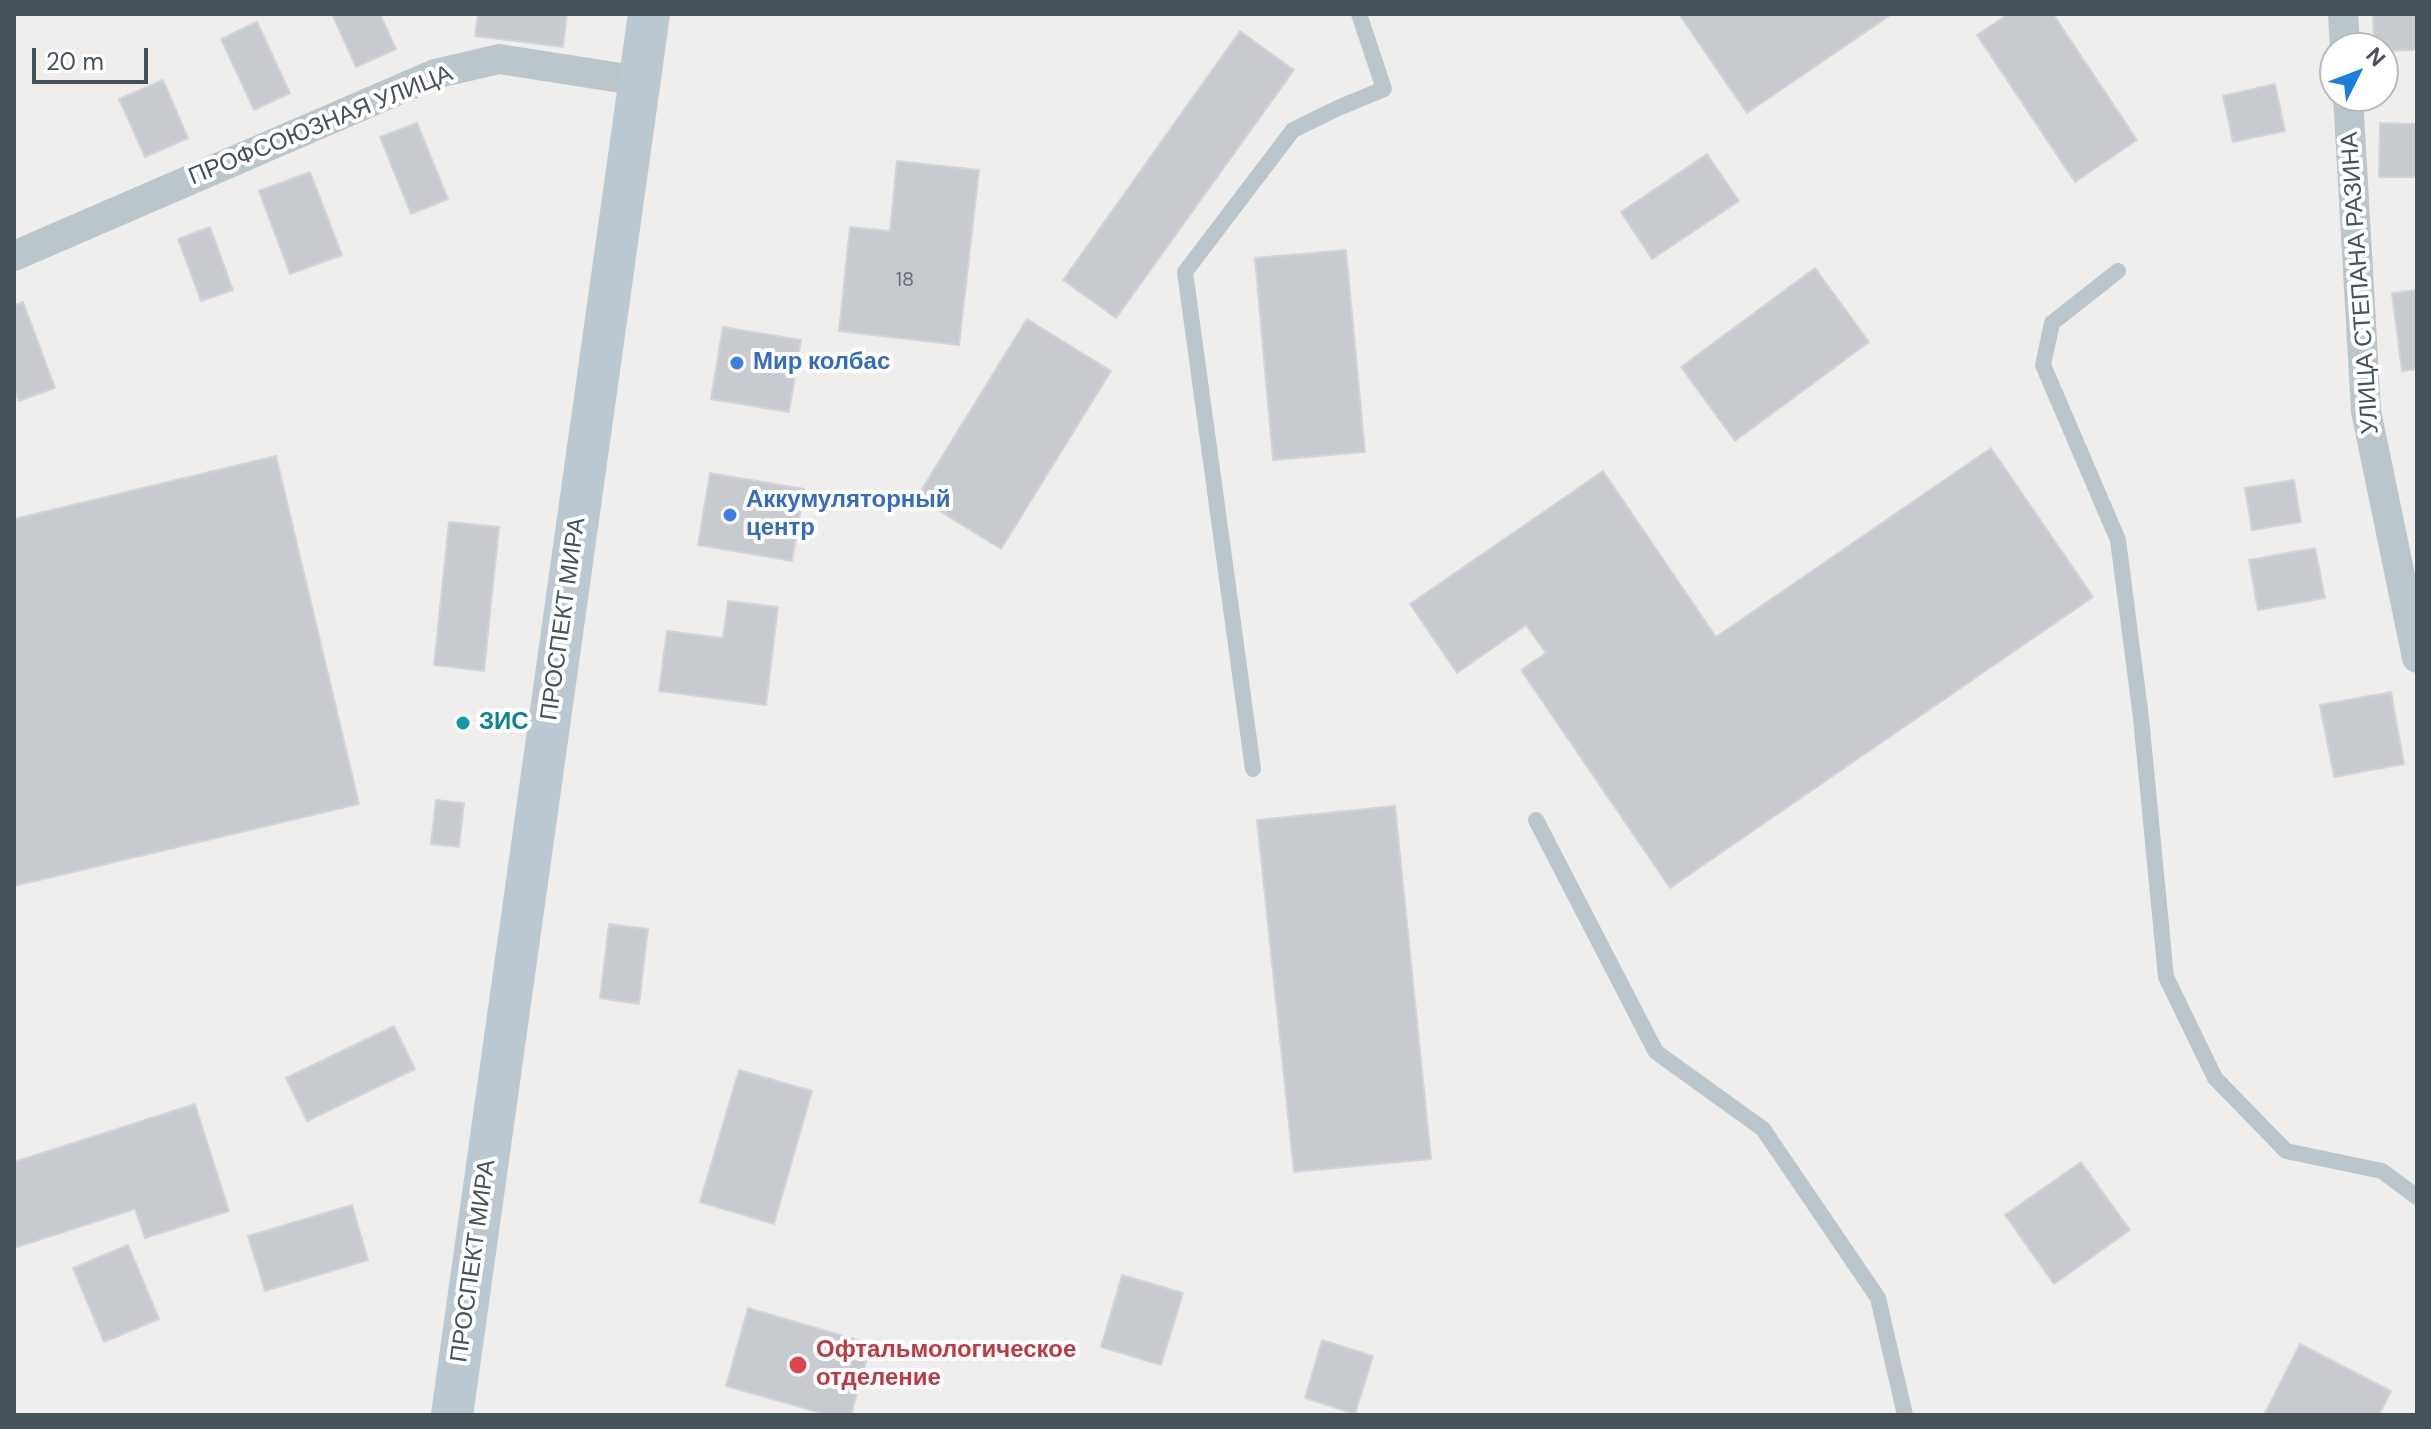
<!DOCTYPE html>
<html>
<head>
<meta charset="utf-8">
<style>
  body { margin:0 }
  #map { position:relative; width:2431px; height:1429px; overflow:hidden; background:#f0eded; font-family:"DM Sans",sans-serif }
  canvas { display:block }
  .frame { position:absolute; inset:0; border:16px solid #46525a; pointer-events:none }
  .north { position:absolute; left:2319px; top:32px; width:80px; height:80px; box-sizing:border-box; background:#fff; border:2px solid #b5babd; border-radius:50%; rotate:48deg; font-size:22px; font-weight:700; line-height:32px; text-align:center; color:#46525a }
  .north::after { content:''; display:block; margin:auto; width:28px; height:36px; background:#1a7edc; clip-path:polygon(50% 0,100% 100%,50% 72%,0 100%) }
  .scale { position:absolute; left:32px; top:48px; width:116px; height:36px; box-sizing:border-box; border:4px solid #46525a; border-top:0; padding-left:10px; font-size:24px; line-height:28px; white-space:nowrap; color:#46525a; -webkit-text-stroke:6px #fff; paint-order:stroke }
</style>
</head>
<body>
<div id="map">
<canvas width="2431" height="1429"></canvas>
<div class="frame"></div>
<div class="north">N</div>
<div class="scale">20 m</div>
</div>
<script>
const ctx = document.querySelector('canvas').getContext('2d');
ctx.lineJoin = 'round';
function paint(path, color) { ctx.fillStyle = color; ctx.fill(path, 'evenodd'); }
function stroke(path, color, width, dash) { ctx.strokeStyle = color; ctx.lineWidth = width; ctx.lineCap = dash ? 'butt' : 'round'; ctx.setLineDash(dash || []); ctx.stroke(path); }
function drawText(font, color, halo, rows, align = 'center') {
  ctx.font = font + ' "DM Sans",sans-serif'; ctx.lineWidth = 8; ctx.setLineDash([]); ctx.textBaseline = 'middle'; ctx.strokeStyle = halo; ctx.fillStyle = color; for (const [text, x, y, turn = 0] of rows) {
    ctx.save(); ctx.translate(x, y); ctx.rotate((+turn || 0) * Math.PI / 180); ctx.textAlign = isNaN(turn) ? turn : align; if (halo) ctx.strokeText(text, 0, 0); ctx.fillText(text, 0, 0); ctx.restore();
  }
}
const building = new Path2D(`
  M332,14h48l16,35 -40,18z
  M478,14h89l-4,33 -88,-11z
  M1679,14h213l-145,99z
  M2008,14h45l84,126 -62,42 -98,-147z
  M2373,14h44v36l-34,1v-3h-9z
  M257,22l33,71 -36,17 -33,-71z
  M1240,31l54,39 -178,248 -53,-38z
  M163,80l25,58 -43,19 -26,-58z
  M2275,84l10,47 -52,11 -10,-46z
  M417,123l31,76 -37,15 -31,-77z
  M2380,123l37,1v53h-38z
  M1707,154l32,47 -87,58 -31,-47z
  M897,161l82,9 -20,175 -120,-14 11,-104 40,4z
  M310,172l32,83 -52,19 -31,-83z
  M210,227l23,63 -32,11 -23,-62z
  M1346,250l19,202 -92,8 -18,-202z
  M1815,268l54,74 -134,99 -54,-74z
  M2417,290v79l-15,2 -10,-78z
  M23,302l32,86 -36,13 -5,-12v-83z
  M1027,319l84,52 -110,178 -84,-52z
  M723,327l78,13 -12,72 -78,-13z
  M1991,448l102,149 -423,291 -149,-218 25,-17 -20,-28 -69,48 -47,-69 193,-133 113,166z
  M276,456l83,348 -345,82v-367z
  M710,473l94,16 -12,72 -94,-16z
  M2294,480l7,42 -49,8 -7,-42z
  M449,522l50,5 -15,144 -50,-6z
  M2315,548l10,50 -67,12 -9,-50z
  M728,601l50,6 -12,98 -107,-14 8,-60 56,7z
  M2391,692l13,72 -70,13 -14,-72z
  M436,800l28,3 -5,44 -28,-3z
  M1395,806l36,353 -137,13 -37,-352z
  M609,924l39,5 -9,75 -39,-6z
  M394,1026l21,43 -108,52 -21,-43z
  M739,1070l73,21 -38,133 -74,-22z
  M195,1104l34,107 -84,27 -10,-29 -118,38 -3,-9v-76z
  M2081,1162l49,68 -76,54 -49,-69z
  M352,1205l16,55 -103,31 -17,-55z
  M128,1245l31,74 -55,23 -31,-74z
  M1122,1275l61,18 -22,72 -60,-18z
  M748,1308l123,36 -20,71h-23l-102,-29z
  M1322,1340l51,16 -18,58 -50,-16z
  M2300,1344l91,47 -12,24h-115z`);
const lane = new Path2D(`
  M2118,271l-66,52 -9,42 75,175 23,178 25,259 49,101 71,73 96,20 35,26
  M1253,769l-68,-497 108,-142 45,-22 46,-19 -25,-75
  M1536,820l120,232 107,77 115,169 27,117`);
const street = new Path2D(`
  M2343,14l2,34
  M2348,96l18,315 51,247
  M14,256l421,-182 64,-15 141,22`);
const secondary = new Path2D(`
  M452,1415l197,-1401`);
const markers = [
  [737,363,8,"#3f7fe0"],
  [730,515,8,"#3f7fe0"],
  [463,723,8,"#0f9aa8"],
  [798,1365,10,"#e0444e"]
];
const numberNames = [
  ["18",905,281]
];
const streetNames = [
  ["ПРОФСОЮЗНАЯ УЛИЦА",321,126,-22],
  ["УЛИЦА СТЕПАНА РАЗИНА",2361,283,-94],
  ["ПРОСПЕКТ МИРА",564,619,-82],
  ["ПРОСПЕКТ МИРА",474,1261,-82]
];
const shopNames = [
  ["Мир колбас",753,363],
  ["Аккумуляторный",746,501],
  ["центр",746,529]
];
const cultureNames = [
  ["ЗИС",479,723]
];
const healthNames = [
  ["Офтальмологическое",816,1351],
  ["отделение",816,1379]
];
paint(building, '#c7cbd0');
stroke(building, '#d1d4d9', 2);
stroke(lane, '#bbc6cc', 16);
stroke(street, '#bbc6cc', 30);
stroke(secondary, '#bbc7d1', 42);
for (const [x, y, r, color] of markers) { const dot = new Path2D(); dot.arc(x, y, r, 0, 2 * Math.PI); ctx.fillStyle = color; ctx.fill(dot); stroke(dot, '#fff', 3); }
drawText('20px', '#667078', null, numberNames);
drawText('24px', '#46525a', '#fff', streetNames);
drawText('bold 24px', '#366cbe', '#fff', shopNames, 'left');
drawText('bold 24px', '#0d838f', '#fff', cultureNames, 'left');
drawText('bold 24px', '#be3a42', '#fff', healthNames, 'left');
</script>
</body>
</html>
